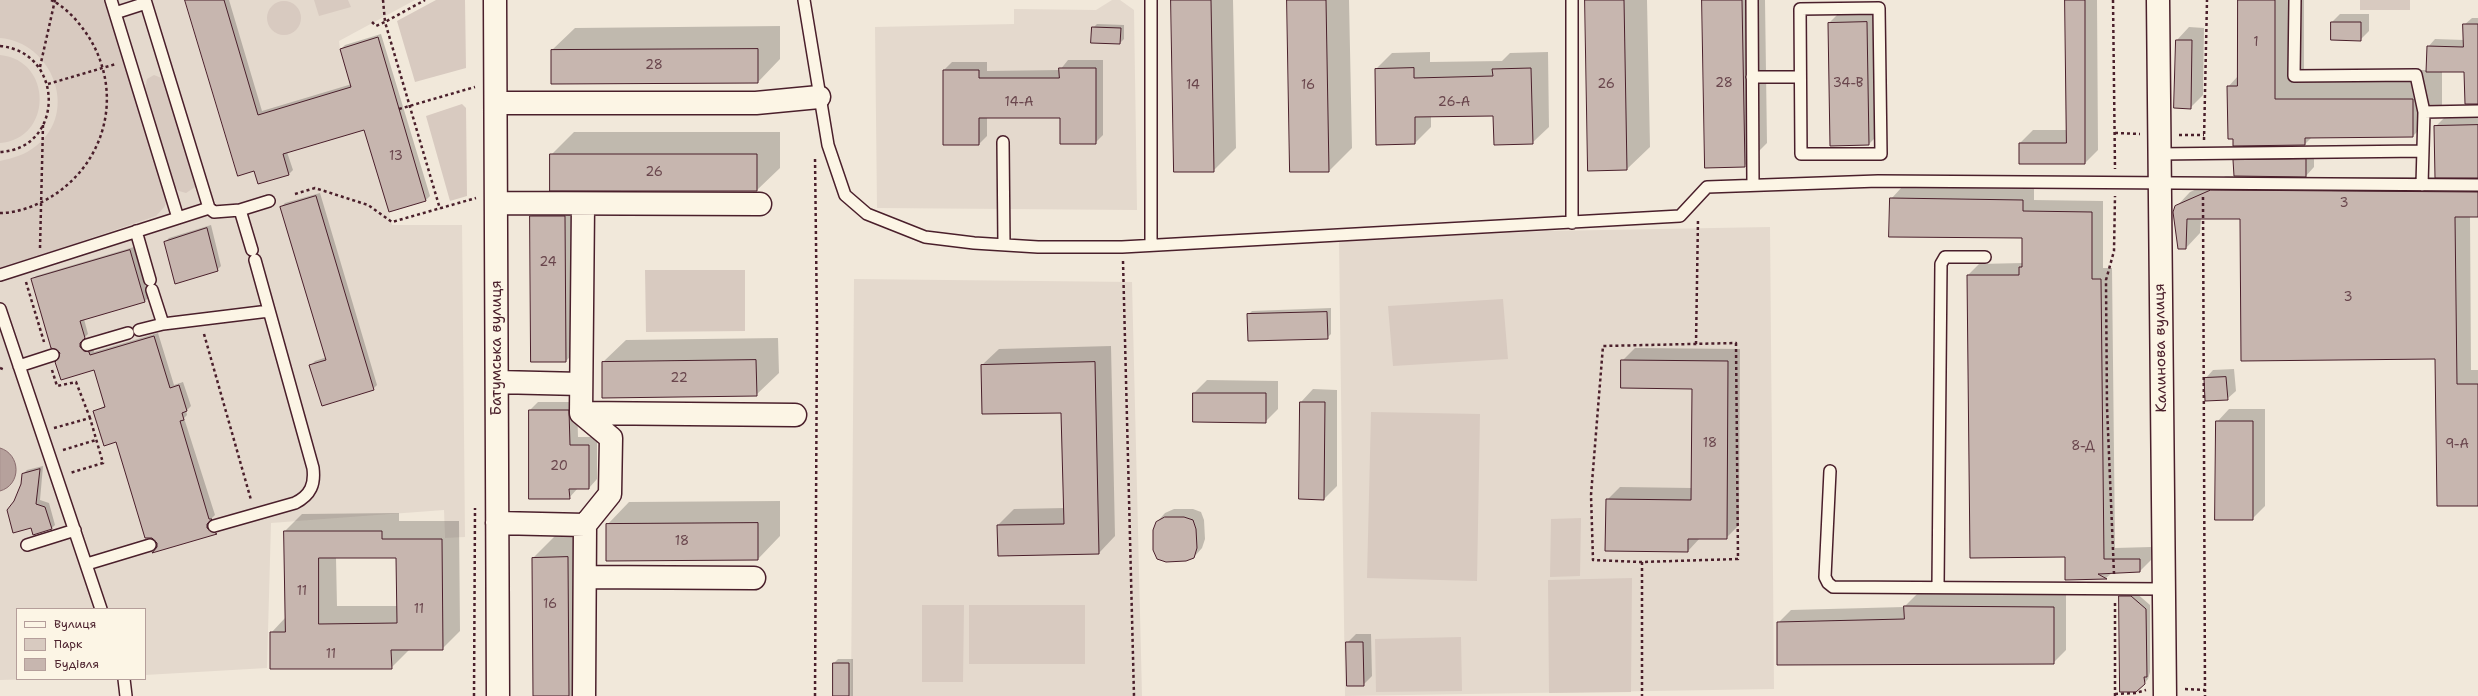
<!DOCTYPE html>
<html>
<head>
<meta charset="utf-8">
<style>
  body { margin:0 }
  #map { position:relative; width:2478px; height:696px; overflow:hidden; background:#f1e8da; font-family:"Shantell Sans",sans-serif }
  canvas { display:block }
  .legend { position:absolute; left:16px; top:608px; width:130px; height:72px; box-sizing:border-box; background:#fcf5e5; border:1px solid #b59f9b; margin:0; padding:5px 7px; list-style:none; font-size:12px; color:#4a1f2b }
  .legend li { display:flex; align-items:center; gap:8px; height:20px }
  .legend b { width:20px; border:1px solid #b59f9b }
</style>
</head>
<body>
<div id="map">
<canvas width="2478" height="696"></canvas>
<ul class="legend">
<li><b style="height:5px;background:#fcf5e5"></b>Вулиця</li>
<li><b style="height:11px;background:#d8cac0"></b>Парк</li>
<li><b style="height:11px;background:#c7b6af"></b>Будівля</li>
</ul>
</div>
<script>
const ctx = document.querySelector('canvas').getContext('2d');
ctx.lineJoin = 'round';
function paint(path, color) { ctx.fillStyle = color; ctx.fill(path, 'evenodd'); }
function stroke(path, color, width, dash) { ctx.strokeStyle = color; ctx.lineWidth = width; ctx.lineCap = dash ? 'butt' : 'round'; ctx.setLineDash(dash || []); ctx.stroke(path); }
function drawText(font, color, halo, rows, align = 'center') {
  ctx.font = font + ' "Shantell Sans",sans-serif'; ctx.lineWidth = 3; ctx.setLineDash([]); ctx.textBaseline = 'middle'; ctx.strokeStyle = halo; ctx.fillStyle = color; for (const [text, x, y, turn = 0] of rows) {
    ctx.save(); ctx.translate(x, y); ctx.rotate((+turn || 0) * Math.PI / 180); ctx.textAlign = isNaN(turn) ? turn : align; if (halo) ctx.strokeText(text, 0, 0); ctx.fillText(text, 0, 0); ctx.restore();
  }
}
const built = new Path2D(`
  M0,0h415l-76,41 1,8 38,-12 48,164 -37,11 3,13h70l3,312 -20,1 -1,-28 -173,13 -4,145 -122,7v-66h-128v70h19l-36,1z
  M1112,0h8l14,10 3,200 -260,-2 -2,-181 139,-3v-15l82,1z
  M1770,227l4,462 -429,7 -6,-455 208,-10z
  M854,279l278,3 10,414h-291z`);
const green = new Path2D(`
  M0,0h106l60,200 -1,6 -9,10 -156,53v-108c13,-3 25,-6 36,-15 44,-34 16,-104 -36,-108z
  M314,0h34l3,7 -32,9z
  M436,0h29l1,68 -51,14 -18,-61z
  M2360,0h50v10h-50z
  M267 18a17 17 0 1 1 34 0a17 17 0 1 1-34 0Z
  M0,55c53,5 53,84 0,88z
  M154,75l10,4 31,100v8l-9,6 -7,-2 -5,-5 -29,-97 2,-10z
  M462,104l4,4 1,88 -17,5 -24,-85z
  M645,270h100v61l-99,1z
  M1503,299l5,60 -115,7 -5,-60z
  M1371,412l109,2 -3,167 -110,-3z
  M1581,518l-1,58 -30,1 1,-58z
  M1632,578l-1,114 -82,1 -1,-113z
  M922,605h42l-1,77h-41z
  M969,605h116v59h-116z
  M1461,637l1,54 -86,1 -1,-53z`);
const water = new Path2D(`
  M0,448c21,6 22,37 0,43z`);
const shadow = new Path2D(`
  M186,0h43l33,111 90,-27 -11,-35 4,-4 36,-11 49,162 -4,4 -36,11 -25,-83 -78,24 6,18 -4,4 -30,9z
  M1172,0h61l3,148 -23,23z
  M1288,0h61l3,148 -23,23z
  M1586,0h61l3,147 -23,22z
  M1703,0h62l2,143 -23,23z
  M2066,0h31l1,150 -13,13h-65v-20l13,-13h34z
  M2239,0h65v70h124v-23l7,-8 29,1v-15l8,-7h6v78l-13,-25h-23v36l-29,29 -101,1 -7,7 -77,-57 10,-11z
  M1875,14l2,122 -8,8 -40,-121 8,-8z
  M2340,14h29v17l-9,9 -28,-18z
  M1097,24l27,1v14l-4,4 -27,-15z
  M780,26v33l-22,23 -206,-32 23,-22z
  M2189,27l15,1 -1,67 -13,13 -13,-68z
  M1430,52v10l72,-1 8,-8 38,-1 1,75 -17,16 -38,-28 -63,1v11l-16,16 -39,-74 16,-16z
  M1068,60h35v75l-8,8 -34,-26h-74v19l-8,8 -35,-74 8,-8h35v9l73,-1z
  M2450,112h28v104h-8l1,154h7v135l-42,-147 -195,-140h-40l-1,15 -14,15 -10,-41 14,-15 36,-16h9l-1,-15 9,-9 71,-1v16l-9,10h131l-1,-50z
  M574,132h206v36l-23,22 -206,-35z
  M1902,187l132,2v11l69,1v67h9l3,280 36,-1v13l-11,11 -27,1 -7,6 -40,1v-23l-98,-281 11,-11 44,-1v-26l-132,-38z
  M320,193l57,192 -4,4 -62,-24 4,-4 12,-4 -46,-150 4,-4z
  M554,193h34v145l-22,23 -35,-145z
  M211,225l10,41 -4,4 -52,-28 4,-4z
  M134,247l15,50 -4,4 -61,18 4,15 -4,4v5l9,5 1,4 64,-19 16,52 9,-3 8,24 -5,5 1,4 -3,3 31,97 -4,4v5l7,5 -63,22 3,-9 -41,-101 -22,-30 11,-6 -11,-37 -35,-9 1,-6 -29,-73 4,-4z
  M1331,308v26l-4,4 -79,-23 4,-4z
  M778,338l1,35 -23,22 -153,-33 23,-22z
  M1111,346l4,190 -16,17 -101,-28 16,-16 51,-1 -3,-96 -80,-47 17,-16z
  M1635,348l105,1 -1,176 -13,13h-26l-12,13 -81,-51 13,-13 72,1 1,-100 -71,-27z
  M2234,369l2,22 -9,8 -22,-20 8,-9z
  M1207,380l71,1v28l-13,13 -71,-29z
  M1313,389l24,1v96l-13,13 -24,-1 1,-96z
  M538,402h39l1,35h19v42l-8,9h-11l-9,10 -39,-88z
  M2229,409h36v97l-13,13 -35,-97z
  M43,466l-3,34 9,3 6,22 -4,4 -19,-2 -10,-42 1,-11 4,-4z
  M780,501v35l-22,23 -151,-34 22,-23z
  M1174,509h19l8,3 3,8 1,19 -3,9 -8,9 -37,-35 8,-9z
  M399,513v8h60l1,110 -18,18 -33,1 -18,18 -120,-35 14,-15 -1,-86 18,-18zM336,557h61l1,49h-61z
  M556,535h34l-9,161h-47l-1,-138z
  M2124,592h11l15,13v67l-2,7 -4,5 -24,-88z
  M1917,594l149,1v55l-13,13 -275,-40 13,-13 113,-3z
  M1356,634h15l1,42 -9,9 -16,-42z
  M838,659h15v37h-19v-33z`);
const building = new Path2D(`
  M185,0h39l34,115 93,-28 -11,-38 38,-12 48,164 -37,11 -25,-82 -81,24 6,21 -31,9 -4,-13 -16,5z
  M1171,0h40l3,172h-40z
  M1287,0h39l3,172h-39z
  M1585,0h39l3,170 -39,1z
  M1702,0h40l3,167 -40,1z
  M2065,0h20v164h-66v-21h47z
  M2238,0h37v99h138v38l-108,1v7l-72,1v-7h-5l-1,-53h10z
  M1867,22l2,123 -39,1 -2,-123z
  M2331,22h30v19l-30,-1z
  M2463,24h15v80h-13l-1,-32h-38l1,-26 36,1z
  M1092,27l29,1 -1,16 -29,-1z
  M2176,40h16l-1,69 -17,-1z
  M758,49v34l-207,1v-34z
  M1059,68h37v76h-36v-26h-81v27h-36v-75h36v8h80z
  M1414,68v10l79,-2 -1,-7 39,-1 2,76 -39,1 -1,-29 -78,1v27l-39,1 -1,-76z
  M2478,125v53h-43l-1,-52z
  M550,154h207v37h-207z
  M2306,159v18l-72,-1 -1,-16z
  M2211,190l267,2v25h-23l2,167h21v122h-41l-2,-147 -194,2 -1,-142h-53l-1,30h-8l-5,-37 2,-6z
  M316,196l58,194 -52,16 -13,-41 17,-5 -46,-153z
  M1890,198l133,2v11l69,1v67h9l3,280h36v13l-42,2 9,5 -42,1v-23l-95,1 -3,-283h52v-8h3v-29l-133,-1z
  M530,216h35l1,146h-35z
  M207,228l11,43 -43,13 -11,-42z
  M130,250l15,52 -65,19 5,17 -5,5v4l9,5 1,3 64,-19 16,52 9,-3 8,26 -5,2 2,7 -4,1 29,98h3l-5,5v4l10,6 -65,19 5,-6v-4l-5,-5h-7l-29,-96 -12,4 -11,-35 12,-4 -11,-37 -33,10 -6,-18 3,-3 2,-6 -3,-3 -6,-2 -20,-69z
  M1327,312l1,27 -80,2 -1,-27z
  M756,360l1,36 -155,2v-36z
  M1621,360l107,1 -1,178h-39v13l-83,-1 1,-52 85,1 1,-111 -71,-1z
  M1095,362l4,192 -101,2 -1,-31 67,-1 -3,-111 -79,1 -1,-49z
  M2226,377l2,23 -23,1 -1,-23z
  M1193,393h73v30l-73,-1z
  M1300,402h25l-1,98 -25,-1z
  M529,410h40l1,35h19v44h-20l1,10h-41z
  M2216,421h37v99h-38z
  M40,469l-4,35 9,3 7,22 -19,6 -2,-7 -18,5 -6,-23 7,-9 7,-17 1,-10z
  M1165,517h19l9,3 3,9 1,19 -3,10 -8,3 -20,1 -9,-3 -4,-9v-20l3,-8z
  M758,523v37l-152,1v-37z
  M284,531h98v8h60l1,111h-52l1,19h-122v-37h15zM319,558h77l1,65 -78,1z
  M568,557l1,139h-36l-1,-138z
  M2119,596h12l15,13 1,68h-3l1,7 -9,8h-16z
  M1904,606l150,1v57l-277,1v-43l127,-3z
  M1346,642h17l1,44h-17z
  M833,663h16v33h-16z`);
const path = new Path2D(`
  M383,0l2,22 40,-22
  M2113,0l2,169
  M372,22l4,4 9,-4 55,187
  M0,46c65,6 65,103 0,106
  M40,67l15,-67
  M48,84l68,-20
  M399,109l76,-22
  M2115,133l25,1
  M2179,135h25
  M2204,140l3,-140
  M295,194l20,-6 53,17 24,17 84,-24
  M2203,197l2,499
  M0,213c18,0 39,-8 54,-18 56,-37 70,-110 30,-165 -8,-11 -20,-24 -33,-30
  M40,248l3,-123
  M1123,261l11,435
  M26,282l18,60
  M204,334l47,166
  M1736,343l2,216 -96,3 -49,-2 -2,-65 12,-149z
  M1696,344l2,-125
  M0,368l5,2
  M52,370l5,16 19,-4 14,36
  M54,428l36,-10 13,45 -33,10
  M63,450l33,-10
  M1642,562v134
  M2114,574l-7,-167 -1,-127 8,-29 1,-55
  M2115,603v93
  M2185,689l20,1
  M2115,694l21,-1 10,-3
  M474,696l1,-188
  M815,696l2,-370 -2,-169`);
const service = new Path2D(`
  M804,0l24,145 17,50 22,19 58,23 49,6 64,4h84l558,-31 27,-29 171,-6 600,4
  M1151,0v244
  M1572,0v223
  M1752,0l1,185
  M2295,0l-1,76 122,-1 8,37 -2,73
  M1879,8l2,146h-80l-1,-145z
  M115,13l31,-10 63,205
  M1752,77h48
  M2424,112l54,-1
  M1003,142l1,103
  M2158,154l265,-3
  M240,210l12,40
  M178,218l31,-10 5,4 26,-2 29,-9
  M136,231l14,49
  M0,275l178,-57 -67,-218
  M0,309l101,300
  M163,324l106,-13
  M139,330l24,-6 -11,-34
  M87,345l41,-12
  M19,366l34,-11
  M1830,471l-5,106 3,6 5,4 331,2
  M214,526l81,-23c16,-8 20,-19 18,-35l-58,-208
  M27,545l48,-15
  M87,564l63,-19
  M1938,586l3,-322 4,-7h40
  M124,679l2,17`);
const minor = new Path2D(`
  M495,0l3,696
  M496,103h260l63,-6
  M496,203l264,1
  M583,205l-2,208 30,25 -1,56 -25,31 -1,171
  M497,382l84,2
  M581,413l214,2
  M497,523l88,2
  M585,577l169,1`);
const tertiary = new Path2D(`
  M2158,0l7,696`);
const numberNames = [
  ["1",2256,43],
  ["28",654,66],
  ["28",1724,84],
  ["34-В",1848,84],
  ["26",1606,85],
  ["14",1193,86],
  ["16",1308,86],
  ["14-А",1019,103],
  ["26-А",1454,103],
  ["13",396,157],
  ["26",654,173],
  ["3",2344,204],
  ["24",548,263],
  ["3",2348,298],
  ["22",679,379],
  ["18",1710,444],
  ["9-А",2457,445],
  ["8-Д",2083,447],
  ["20",559,467],
  ["18",682,542],
  ["11",302,592],
  ["16",550,605],
  ["11",419,610],
  ["11",331,655]
];
const streetNames = [
  ["Батумська вулиця",497,348,-90],
  ["Калинова вулиця",2161,348,-91]
];
paint(built, '#e4d9cd');
paint(green, '#d8cac0');
paint(water, '#b6a19c');
stroke(water, '#8b6d6f', 1);
paint(shadow, '#0003');
paint(building, '#c7b6af');
stroke(building, '#4a1f2b', 1);
stroke(service, '#4a1f2b', 14);
stroke(minor, '#4a1f2b', 25);
stroke(tertiary, '#4a1f2b', 25);
stroke(path, '#4a1f2b', 2.5, [3, 3]);
stroke(service, '#fcf5e5', 11);
stroke(minor, '#fcf5e5', 22);
stroke(tertiary, '#fcf5e5', 22);
drawText('13px', '#69454c', null, numberNames);
drawText('15px', '#4a1f2b', '#fcf5e5', streetNames);
</script>
</body>
</html>
